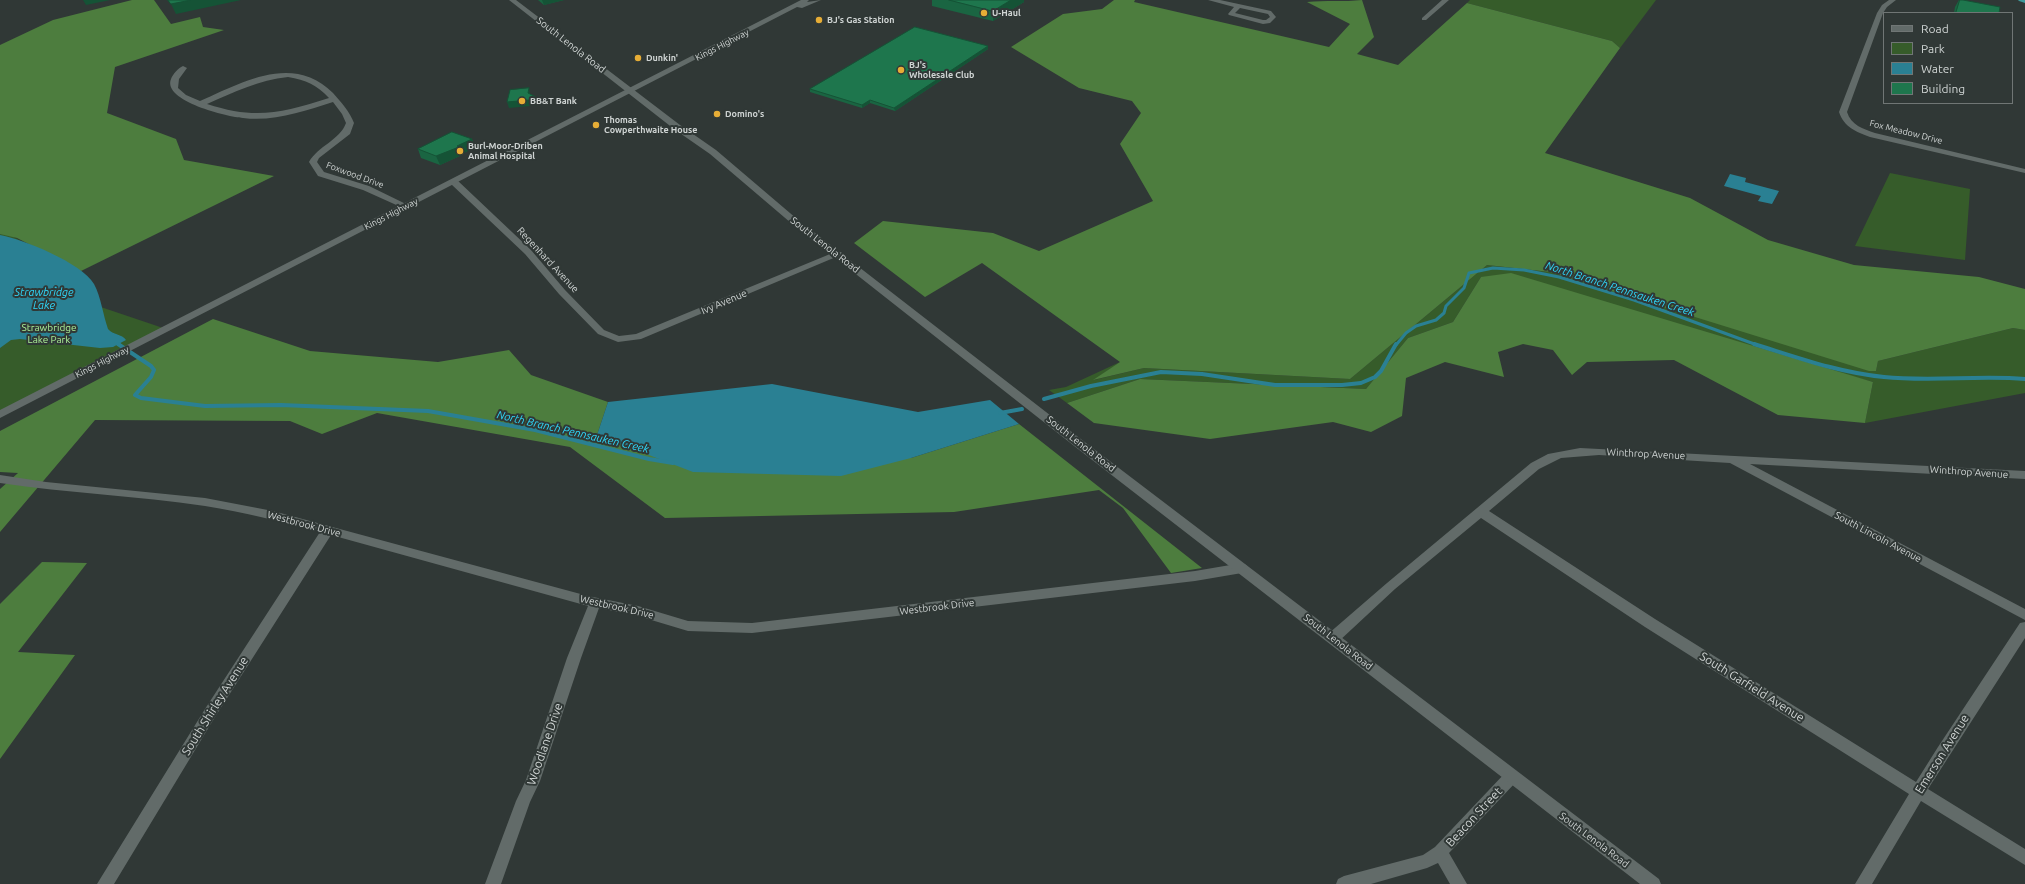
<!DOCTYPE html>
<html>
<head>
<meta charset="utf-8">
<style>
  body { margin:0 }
  #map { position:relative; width:2025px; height:884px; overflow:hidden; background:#303836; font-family:Ubuntu,sans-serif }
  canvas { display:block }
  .legend { position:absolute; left:1883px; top:12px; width:130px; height:92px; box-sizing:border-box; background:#303836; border:1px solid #707675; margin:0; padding:5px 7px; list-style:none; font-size:12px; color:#cfd4d3 }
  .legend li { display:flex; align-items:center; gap:8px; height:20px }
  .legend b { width:20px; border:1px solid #707675 }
</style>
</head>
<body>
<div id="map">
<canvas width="2025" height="884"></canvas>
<ul class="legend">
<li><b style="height:5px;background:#626b69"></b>Road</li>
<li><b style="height:11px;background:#365c2a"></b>Park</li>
<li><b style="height:11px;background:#2a8093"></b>Water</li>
<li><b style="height:11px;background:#1e764d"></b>Building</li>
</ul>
</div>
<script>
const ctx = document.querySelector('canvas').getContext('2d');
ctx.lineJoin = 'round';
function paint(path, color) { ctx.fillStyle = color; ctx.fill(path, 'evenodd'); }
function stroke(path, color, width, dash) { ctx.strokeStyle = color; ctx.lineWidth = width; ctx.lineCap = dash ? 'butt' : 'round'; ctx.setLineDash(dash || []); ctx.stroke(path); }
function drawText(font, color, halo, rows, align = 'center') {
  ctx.font = font + ' Ubuntu,sans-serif'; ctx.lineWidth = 4; ctx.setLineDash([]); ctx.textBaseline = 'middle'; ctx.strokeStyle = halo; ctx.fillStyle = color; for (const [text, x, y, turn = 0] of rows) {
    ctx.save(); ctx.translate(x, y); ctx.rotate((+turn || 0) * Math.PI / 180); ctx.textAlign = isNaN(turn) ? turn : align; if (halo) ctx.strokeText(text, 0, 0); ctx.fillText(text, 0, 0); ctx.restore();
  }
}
const green = new Path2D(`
  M1470,0h186l-36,48 -8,-7 -145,-38z
  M1890,173l80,16 -5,71 -110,-14z
  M0,232l10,3 33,18 40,48 83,28 -166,83z
  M1487,265l63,7 326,99 2,-10 135,-33 12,2v63l-160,30 8,-41 -392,-105 -28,45 -45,16 -42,51 -226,-10 -73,24 -18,-13 17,-3 54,-25 -26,18 50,-12 206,11z`);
const forest = new Path2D(`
  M132,0h22l17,24 29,-7 3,10 21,3 -109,37 -8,46 69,26 8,21 90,16 -193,95 -64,-33 -17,-4v-189l53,-25z
  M1114,0h21l-1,2 195,45 21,-23 -43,-22c18,-2 37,0 55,-2l12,37 -17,17 41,11 69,-62 145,38 8,7 -75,105 145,45 78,42 86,25 125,12 46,12v41l-12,-2 -135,33 -2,10h-7l-319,-99 -63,-7 -137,114 -206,-11 -51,12 27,-18 -138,-99 -57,34 -71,-54 29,-22 110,12 46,18 114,-50 -33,-57 21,-31 -9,-12 -53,-13 -68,-41 52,-33 39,-5z
  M1511,273l362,109 -8,41 -87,-8 -104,-55 -87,2 -15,13 -19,-25 -30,-6 -25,8 6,25 -59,-15 -39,16 -4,38 -31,16 -38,-10 -123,17 -116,-16 -27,-20 73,-24 226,10 42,-51 45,-16 28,-45z
  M213,319l97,32 128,11 71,-12 22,25 77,27 -11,33 314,23 108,-34 183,144 -31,5 -48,-65 -24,-18 -145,22 -289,6 -95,-71 -193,-34 -55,21 -32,-13 -195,-1 -95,112v-43l18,-16 -18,-1v-41z
  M42,562l45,1 -69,89 57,3 -75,104v-155z`);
const water = new Path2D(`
  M1730,174l16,4 -1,4 34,9 -7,13 -14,-3 3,-5 -37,-10z
  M0,235c23,4 82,28 94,49 7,13 9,31 14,45 5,6 14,5 18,11l-13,7 -13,1 -80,-9 -9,1 -11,8z
  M772,384l146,28 72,-12 29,24 -108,34 -70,18 -148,-4 -96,-37 11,-33z`);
const streamFar1 = new Path2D(`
  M116,342l4,3
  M1396,345l10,-12 10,-7 20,-6 8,-7 2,-7 18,-18 5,-15 24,-5 31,2 35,7 75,23 123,45`);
const stream = new Path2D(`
  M118,344l33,22 3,4 -3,7 -16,18 6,3 64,8 76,-1 147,6 107,19 114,29 24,4
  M1754,344c42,13 86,29 130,33 47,5 94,-2 141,2
  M1044,399l47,-13 70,-14 41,2 73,11h67l19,-2 14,-6 6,-6 15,-27
  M1000,413l22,-4`);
const minor = new Path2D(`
  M1208,0h12l51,11 5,6 -6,6 -7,1 -34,-9 -1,-1 6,-7zM1240,8l28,6 2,3 -4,3h-3l-28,-7z
  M1442,0h7l-23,20h-4v-2z
  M1889,0h7l-9,7 -4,6 -36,99c4,13 16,17 28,21l150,36v4l-155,-36c-14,-5 -26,-10 -31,-25l38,-99 5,-8z
  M183,66l4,2 -8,11 -1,9 8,7 14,6c43,-19 93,-48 133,-8 8,9 17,19 21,30l-4,11 -31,24 -2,4 7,10 45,14 41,20 -4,3 -3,-1 -40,-18 -45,-14 -9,-14c9,-16 31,-22 37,-39l-4,-9 -9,-12c-29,9 -59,20 -90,16 -15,-1 -81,-17 -72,-39 2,-5 7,-11 12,-13zM288,77c18,3 29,8 41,21 -48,15 -73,22 -122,6 27,-12 52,-24 81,-27z
  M451,180h6l74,70 34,40 39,40 15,6 17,-2 199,-82h6l2,2 -202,85 -23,3 -20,-8 -39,-40 -34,-40 -74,-70z
  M1580,448l445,23v8l-275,-15 275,145v11l-295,-157 -131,-8 -38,3 -22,11 -50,42 166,108 261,163 22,-35 82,-124 5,-1v16l-97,151 97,60v16l-104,-64 -49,83h-17l54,-90 -264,-167 -164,-109 -86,71 -57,53 -5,1 -5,-1 -2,-4 2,-4 59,-51 144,-120 17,-9z
  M0,475l46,7 159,16 68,13 315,85 50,10 50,15 64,2 443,-52 47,-8 4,2 2,3 -2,3 -4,2 -47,8 -443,52 -64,-2 -50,-15 -39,-8 -18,50 -41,123 -10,21 -29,82h-16l31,-83 10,-21 41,-122 21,-52 -257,-71 -116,182 -101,167h-17l108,-175 115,-177c-38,-10 -76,-20 -115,-26 -68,-10 -137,-13 -205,-23z
  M1511,770l5,2 2,5 -2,5 -67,71 18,31h-17l-12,-21 -11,5 -56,16h-35l2,-5 6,-3 79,-21 12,-8 71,-75z`);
const tertiary = new Path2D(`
  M509,0h7l164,125 36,25 81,69 289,224 573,436 2,5h-21l-562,-435 -287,-226 -81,-69 -36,-25z`);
const secondary = new Path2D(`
  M801,0h8l-2,2 14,-2 -19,8 -5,-1 -797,411v-8z`);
const trunk = new Path2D(`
  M2018,0h7v3l-6,-2z`);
const wall = new Path2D(`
  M538,0h26l-20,5z
  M932,0h92v2l-31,19 -61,-15z
  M1959,0l40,13h-45l1,-6z
  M988,46v3l-93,62 -25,-8 -8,5 -52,-16v-3z
  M472,139l3,8 -13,7v1l-22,10 -19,-7 -3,-9z`);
const shadedWall = new Path2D(`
  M83,0h27l-24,5z
  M191,0h50l-65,14 -5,-10z
  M542,0h22l-20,5z
  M1011,0h13v2l-31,19v-10z
  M988,46v3l-93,62 -1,-3z
  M529,88l1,6 -1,5 -1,-6z
  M540,99l1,6 -32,3 -2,-6z
  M870,100v3l-8,5v-3z
  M472,139l3,8 -13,7v1l-22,10 -4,-9z`);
const building = new Path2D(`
  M168,0h23l-20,4z
  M949,0h62l-18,11z
  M1960,0h3l37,7 -1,6h-43z
  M915,27l73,19 -94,62 -24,-8 -8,5 -52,-16z
  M529,88l-1,5 12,6 -33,3 3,-12z
  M452,132l20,7 -15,7 2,1 -23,9 -18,-7z`);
const markers = [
  [984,13,4,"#e6ad36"],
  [819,20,4,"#e6ad36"],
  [638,58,4,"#e6ad36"],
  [901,70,4,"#e6ad36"],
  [522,101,4,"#e6ad36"],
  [717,114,4,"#e6ad36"],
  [596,125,4,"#e6ad36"],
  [460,151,4,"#e6ad36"]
];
const farPoinames = [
  ["U-Haul",992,13],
  ["BJ's Gas Station",827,20],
  ["Dunkin'",646,58],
  ["BJ's",909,65],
  ["Wholesale Club",909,75],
  ["BB&T Bank",530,101],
  ["Domino's",725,114],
  ["Thomas",604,120],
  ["Cowperthwaite House",604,130],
  ["Burl-Moor-Driben",468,146],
  ["Animal Hospital",468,156]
];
const farStreetnames = [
  ["Kings Highway",722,45,-27],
  ["Fox Meadow Drive",1906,132,14],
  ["Foxwood Drive",355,175,20],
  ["Kings Highway",391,214,-27],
  ["Kings Highway",102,362,-27]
];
const streetNames = [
  ["South Lenola Road",571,45,38],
  ["South Lenola Road",825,245,38],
  ["Regenhard Avenue",548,260,47],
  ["Ivy Avenue",724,302,-23],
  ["South Lenola Road",1081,444,38],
  ["Winthrop Avenue",1646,454,3],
  ["Winthrop Avenue",1969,472,4],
  ["Westbrook Drive",304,524,15],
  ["South Lincoln Avenue",1878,537,28],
  ["Westbrook Drive",617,607,13],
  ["Westbrook Drive",937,607,-7],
  ["South Lenola Road",1338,642,38],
  ["South Lenola Road",1594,840,37]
];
const parkNames = [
  ["Strawbridge",49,328],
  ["Lake Park",49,340]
];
const waterNames = [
  ["North Branch Pennsauken Creek",1620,289,18],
  ["Strawbridge",44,292],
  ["Lake",44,305],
  ["North Branch Pennsauken Creek",573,432,13]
];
const nearStreetnames = [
  ["South Garfield Avenue",1752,687,32],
  ["South Shirley Avenue",215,706,-58],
  ["Woodlane Drive",545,744,-71],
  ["Emerson Avenue",1942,754,-58],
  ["Beacon Street",1474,817,-47]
];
paint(green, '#365c2a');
paint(forest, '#4d7d3e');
paint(water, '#2a8093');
stroke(streamFar1, '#2a8093', 3);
stroke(stream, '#2a8093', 4);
paint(minor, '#626b69');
paint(tertiary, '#626b69');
paint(secondary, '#626b69');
paint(trunk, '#3f9a9c');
paint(wall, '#1a6542');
paint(shadedWall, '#155336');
paint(building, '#1e764d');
stroke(building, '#155336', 1);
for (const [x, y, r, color] of markers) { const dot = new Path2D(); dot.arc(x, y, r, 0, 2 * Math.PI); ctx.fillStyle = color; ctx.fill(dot); stroke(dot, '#303836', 1.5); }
drawText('bold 9px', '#cfd4d3', '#303836', farPoinames, 'left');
drawText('9px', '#cfd4d3', '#303836', farStreetnames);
drawText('10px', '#cfd4d3', '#303836', streetNames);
drawText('10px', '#abef97', '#303836', parkNames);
drawText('italic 11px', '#2fd7f9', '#303836', waterNames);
drawText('12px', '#cfd4d3', '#303836', nearStreetnames);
</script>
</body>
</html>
